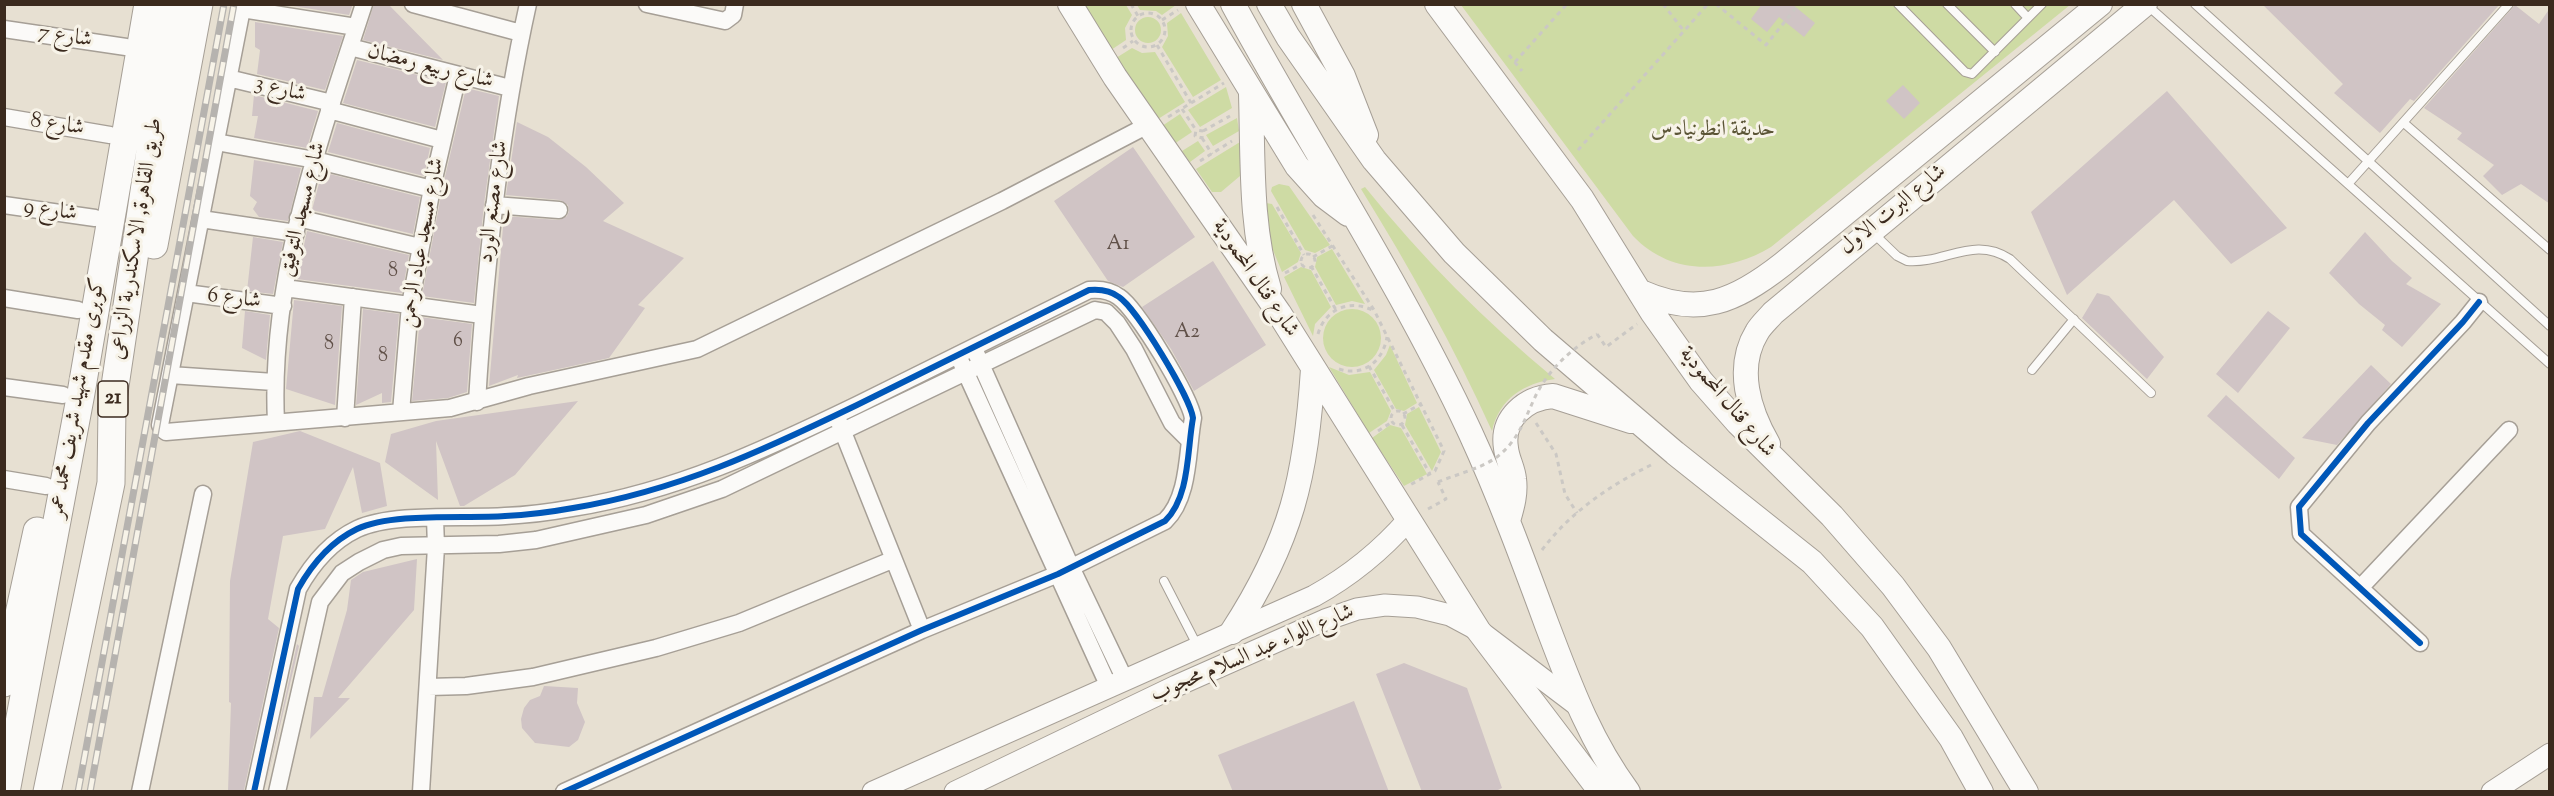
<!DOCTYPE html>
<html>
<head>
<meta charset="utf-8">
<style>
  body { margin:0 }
  #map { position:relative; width:2554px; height:796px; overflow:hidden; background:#e7e0d2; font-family:"Sorts Mill Goudy",serif }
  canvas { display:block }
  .frame { position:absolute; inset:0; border:6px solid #3b2a1e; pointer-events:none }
</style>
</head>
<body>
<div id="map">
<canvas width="2554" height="796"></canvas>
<div class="frame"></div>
</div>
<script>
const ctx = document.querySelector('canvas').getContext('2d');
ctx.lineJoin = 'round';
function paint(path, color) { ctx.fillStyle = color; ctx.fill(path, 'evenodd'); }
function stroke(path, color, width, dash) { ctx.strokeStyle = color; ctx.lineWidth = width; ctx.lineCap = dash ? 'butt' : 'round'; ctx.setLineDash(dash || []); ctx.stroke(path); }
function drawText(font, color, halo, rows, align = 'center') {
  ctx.font = font + ' "Sorts Mill Goudy",Amiri,serif'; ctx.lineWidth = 6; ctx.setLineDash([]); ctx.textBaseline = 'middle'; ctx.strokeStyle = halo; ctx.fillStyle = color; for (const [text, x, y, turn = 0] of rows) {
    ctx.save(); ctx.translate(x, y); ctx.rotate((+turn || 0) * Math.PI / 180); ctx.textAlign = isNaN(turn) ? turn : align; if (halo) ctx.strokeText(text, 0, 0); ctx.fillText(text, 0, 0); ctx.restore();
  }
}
const green = new Path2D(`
  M1085,5h41l6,10 -7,13 1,12 -15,10z
  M1176,5l-14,10 -6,-4 -16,-1 -3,-5z
  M1461,5h609l-299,242c-45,27 -100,29 -138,-11z
  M1181,13l40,67 -28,17 -31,-50 6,-11 -1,-13z
  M1135 30a13 13 0 1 1 26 0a13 13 0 1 1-26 0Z
  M1132,48l10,5 13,-1 30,50 -27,17 -42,-61z
  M1226,87l6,21 -32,19 -12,-17z
  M1180,114l12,18 -18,12 -12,-18z
  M1237,118l2,13 -26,15 -7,-11z
  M1198,141l7,10 -15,11 -8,-11z
  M1240,142l1,31 -1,3 -19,16h-9l-16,-23z
  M1279,184l10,2 41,59 -15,8 -10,-3 -34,-59 1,-4z
  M1365,187c57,71 120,134 190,192 -31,4 -56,20 -63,52 -38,-84 -82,-163 -131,-242z
  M1266,203l6,1 29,49 -3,9 -16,10 -12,-29z
  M1332,249l33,55 -13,-3 -16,4 -21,-38 2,-10z
  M1301,267l10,3 20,37 -16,17 -2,12 -29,-59z
  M1323 338a29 29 0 1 1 58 0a29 29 0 1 1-58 0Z
  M1390,345l27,58 -13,8 -8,-2 -22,-39 12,-15z
  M1329,367l20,8 21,-3 21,39 -4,10 -18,12z
  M1419,407l22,45 -9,19 -27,-46 2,-11z
  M1390,425l11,3 26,46 -23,12 -32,-48z`);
const building = new Path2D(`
  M281,4h72l-4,11z
  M374,4h14l55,56 -80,-20z
  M1762,4h30l23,19 -11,14 -25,-20 -12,15 -16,-13z
  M2262,4h238l-86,97 -4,-2 -30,34 -46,-40 9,-9z
  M2515,5l24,19 11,-16v196l-29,-20 -19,11 -19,-19 11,-11 -37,-26 5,-6 -38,-25z
  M255,22l88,14 -18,54 -68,-16 3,-24 -5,-3z
  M357,60l89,22 -11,45 -92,-24z
  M1903,85l17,18 -16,16 -18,-18z
  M466,88l33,8 -15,108 -10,99 -52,-7 21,-111z
  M2167,91l120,137 -56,36 -57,-64 -107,95 -36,-83z
  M254,95l64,16 -11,37 -53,-10 4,-22h-6z
  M517,122l31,15 38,30 38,36 -21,18 81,37 -46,47 7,3 -36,50 -92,20 1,-3 -29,11 15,-170 55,4 8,-4 2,-5 -1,-6 -8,-5 -54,-5z
  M337,123l93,25 -6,28 -96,-24z
  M1133,147l62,90 -72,50 -15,-6 -54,-80z
  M254,160l47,8 -13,53 -29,-4 -6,-8 4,-7 -7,-6z
  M322,172l98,25 -7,37 -101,-24z
  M307,231l102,24 -7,38 -105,-14z
  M2365,232l27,29 20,17 -6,6 35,20 -39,43 -20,-17 3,-5 -26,-21 -30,-31z
  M253,237l30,5 -10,52 -26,-3z
  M1213,261l53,84 -72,46 -23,-42 -29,-42z
  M2097,293l12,3 55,61 -17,22 -65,-61z
  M294,300l48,6 -7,99 -49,-16z
  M363,309l36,5 -8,88 -9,1v-10l-26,12z
  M245,311l25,4 -4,45 -24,-12z
  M2268,311l22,17 -52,65 -22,-19z
  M420,317l52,7 -5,68 -19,6 -36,3z
  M2371,365l20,19 -54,61 -35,-7z
  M2226,395l69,63 -16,21 -72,-63z
  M578,401l-63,74 -51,31h-4l-24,-65 2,59 -53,-38 6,-28 45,-13z
  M300,431l80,32 7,43 -25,7 -9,-46 -28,62 -42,7 -15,83 11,9 -35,162 -16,1 3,-88 -2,-1 1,-121 23,-139z
  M417,559l-3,51 -76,88h12l-40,41 4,-42h8l25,-87 4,-30 12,-8z
  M297,644l2,2 -34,143z
  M1404,663l63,25 35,100 -8,4h-72l-46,-118z
  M544,686l34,2 -1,15 8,19 -7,18 -9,7 -34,-4 -13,-15 -1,-9 3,-11 6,-8 10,-4z
  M1354,701l35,91h-156l-15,-37z`);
const path = new Path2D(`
  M1131,4l7,12
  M1663,4l21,27
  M1716,4l50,41 33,-41
  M1131 30a17 17 0 1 1 34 0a17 17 0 1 1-34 0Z
  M1162,20l16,-10
  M1157,45l34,58
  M1123,48l10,-7
  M1509,55l13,16
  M1515,62l52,-58
  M1182,109l14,21 -1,6 7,2 1,-7 -7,-1
  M1168,117l56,-34
  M1203,131l27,-15
  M1202,138l10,16
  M1578,150l130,-146
  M1200,161l32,-20
  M1277,207l27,48
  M1313,215l61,95 70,141 -9,20 -25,14
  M1301 261a7 7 0 1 1 14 0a7 7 0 1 1-14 0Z
  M1313,257l21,-12
  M1311,266l25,44
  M1285,273l17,-9
  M1318,334c7,-25 32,-35 54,-24
  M1597,334l9,13 31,-23
  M1369,366l26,46
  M1339,369c25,8 44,-8 48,-32
  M1391 418a7 7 0 1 1 14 0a7 7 0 1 1-14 0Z
  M1403,414l18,-10
  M1536,423l20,31 9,40 12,19
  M1402,425l28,49
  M1378,431l14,-9
  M1428,509l18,-10 -8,-17
  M1542,550c29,-39 70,-66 113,-87`);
const service = new Path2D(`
  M1898,4l67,68 7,2 70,-70
  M1947,4l48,48
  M2015,4l13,14
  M2195,4l355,322
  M2147,5l403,359
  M2404,123l146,127
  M2348,184l161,-180
  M1872,232l25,24 10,5c38,3 67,-26 103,-2l141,134
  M2032,370l42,-51
  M1164,581l34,66`);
const minor = new Path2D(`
  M243,4l-83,421 2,4 4,3 284,-24 79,-22 168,-37 305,-148 146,-76
  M413,4l108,29
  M647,4l78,17 8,-6 2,-11
  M242,9l114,18
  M4,29l122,18
  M350,47l160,41
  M228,78l104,25
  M329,110l113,30
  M4,117l106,18
  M216,142l99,18 117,29
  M4,205l91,13
  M494,205l65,5
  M298,218l122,29
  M201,219l95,14
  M285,288l197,27
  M186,293l97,13
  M4,298l74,12
  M976,353l95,214 54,113
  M961,362l148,325
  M170,375l104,7
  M4,387l59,8
  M477,402c8,-133 22,-267 51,-398
  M401,412l9,-107 23,-122 25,-108
  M345,418l8,-121
  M276,422c-7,-144 44,-283 88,-418
  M839,422l83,208
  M4,479l42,7
  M2360,588l149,-158
  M2420,643l-119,-109 -2,-27 69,-84 95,-101 16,-20
  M428,687l38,-1 67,-9 123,-29 83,-25 153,-63
  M140,792l63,-298
  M254,792l44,-203c14,-25 32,-47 59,-60 36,-17 107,-10 148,-13 23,-1 46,-4 68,-8 104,-17 191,-58 284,-103 78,-38 154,-77 232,-115 11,-1 21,0 30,7 18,12 71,100 74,121 -6,32 -3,79 -28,103l-107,53 -136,56 -358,162
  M277,792l43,-190 22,-29 17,-11 24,-12 18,-4 98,-2 37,-4 110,-25 76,-26 373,-179 11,2 11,11 17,26 38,74 17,17
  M421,792l15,-245 -1,-29`);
const tertiary = new Path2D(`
  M873,792l441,-196c36,-20 66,-44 94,-76
  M955,792l221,-106 149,-66 32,-11 28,-4 32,2 33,8 28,15 99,75
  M2492,792l58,-38`);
const secondary = new Path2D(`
  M1070,4l45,73 164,236 199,317 123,162
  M1198,4l99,162 27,30 24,18
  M1233,4c78,144 168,280 237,428 29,63 53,128 77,193 23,60 42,114 81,167
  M1269,4l19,33 86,123 80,93 89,87 132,113 137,109 60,65 79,111 30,54
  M1304,4l39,72 23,59
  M1437,4l145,195 70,113 49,69 37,42 94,93 61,70 46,62 87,144
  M1251,94c2,66 -1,132 18,195
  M1641,292c58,26 95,9 142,-28l317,-260
  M1768,444c-19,-33 -33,-76 -11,-112 4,-7 11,-13 16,-19l372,-309
  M1508,521c4,-14 8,-27 6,-42 -1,-11 -7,-20 -8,-31 -5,-30 20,-50 47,-52l78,25
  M1232,632c60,-92 74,-155 81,-263`);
const trunk = new Path2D(`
  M154,245l45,-241
  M4,683l33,-152
  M6,792l75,-399 67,-389
  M47,792l64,-309 1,-77 60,-402`);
const rail = new Path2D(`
  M78,792l146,-788
  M90,792l144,-788`);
const pathBridge = new Path2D(`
  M1438,482c19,-8 42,-13 59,-25 22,-17 28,-39 39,-62 14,-27 35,-46 61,-61`);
const cycleway = new Path2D(`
  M2420,643l-119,-109 -2,-27 69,-84 95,-101 16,-20
  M254,792l44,-203c14,-25 32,-47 59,-60 36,-17 107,-10 148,-13 23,-1 46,-4 68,-8 104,-17 191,-58 284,-103 78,-38 154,-77 232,-115 11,-1 21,0 30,7 18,12 71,100 74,121 -6,32 -3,79 -28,103l-107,53 -136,56 -358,162`);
const numberNames = [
  ["A1",1118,246],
  ["8",393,273],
  ["A2",1187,334],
  ["6",458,343],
  ["8",329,346],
  ["8",383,358]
];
const shields = [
  [113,399,30]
];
const shieldNames = [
  ["21",113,399]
];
const streetNames = [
  ["شارع 7",65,38,9],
  ["شارع ربيع رمضان",430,68,14],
  ["شارع 3",280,91,14],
  ["شارع 8",57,126,9],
  ["شارع مصنع الورد",495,202,-83],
  ["شارع مسجد التوفيق",304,210,-76],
  ["شارع البرت الاول",1894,211,-39],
  ["شارع 9",50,212,8],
  ["طريق القاهرة, الاسكندرية الزراعى",138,239,-81],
  ["شارع مسجد عباد الرحمن",424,243,-80],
  ["شارع قنال المحمودية",1254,279,56],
  ["شارع 6",234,300,7],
  ["كوبرى مقدم شهيد شريف محمد عمر",79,398,-80],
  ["شارع قنال المحمودية",1726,403,50],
  ["شارع اللواء عبد السلام محجوب",1253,655,-23]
];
const parkNames = [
  ["حديقة انطونيادس",1713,131]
];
paint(green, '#cedba4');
paint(building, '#d0c4c5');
stroke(service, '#a69f96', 10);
stroke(minor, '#a69f96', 19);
stroke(tertiary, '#a69f96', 23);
stroke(secondary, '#a69f96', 26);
stroke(trunk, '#a69f96', 29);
stroke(path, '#cbc8c4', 3, [4.5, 4.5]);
stroke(service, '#fbfaf8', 8);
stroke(minor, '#fbfaf8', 16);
stroke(tertiary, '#fbfaf8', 21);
stroke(secondary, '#fbfaf8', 24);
stroke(trunk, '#fbfaf8', 27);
stroke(rail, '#b6b3af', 7);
stroke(rail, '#f7f3e8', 4.5, [14]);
stroke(pathBridge, '#cbc8c4', 3, [4.5, 4.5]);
stroke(cycleway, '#0057b8', 6);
drawText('20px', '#605048', null, numberNames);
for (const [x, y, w] of shields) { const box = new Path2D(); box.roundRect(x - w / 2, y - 18, w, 36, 4.5); ctx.fillStyle = '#f7f3e8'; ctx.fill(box); stroke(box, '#3b2a1e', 1.5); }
drawText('bold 21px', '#3b2a1e', null, shieldNames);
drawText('22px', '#3b2a1e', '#f7f3e8', streetNames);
drawText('22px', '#5b5536', '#f7f3e8', parkNames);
</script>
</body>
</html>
